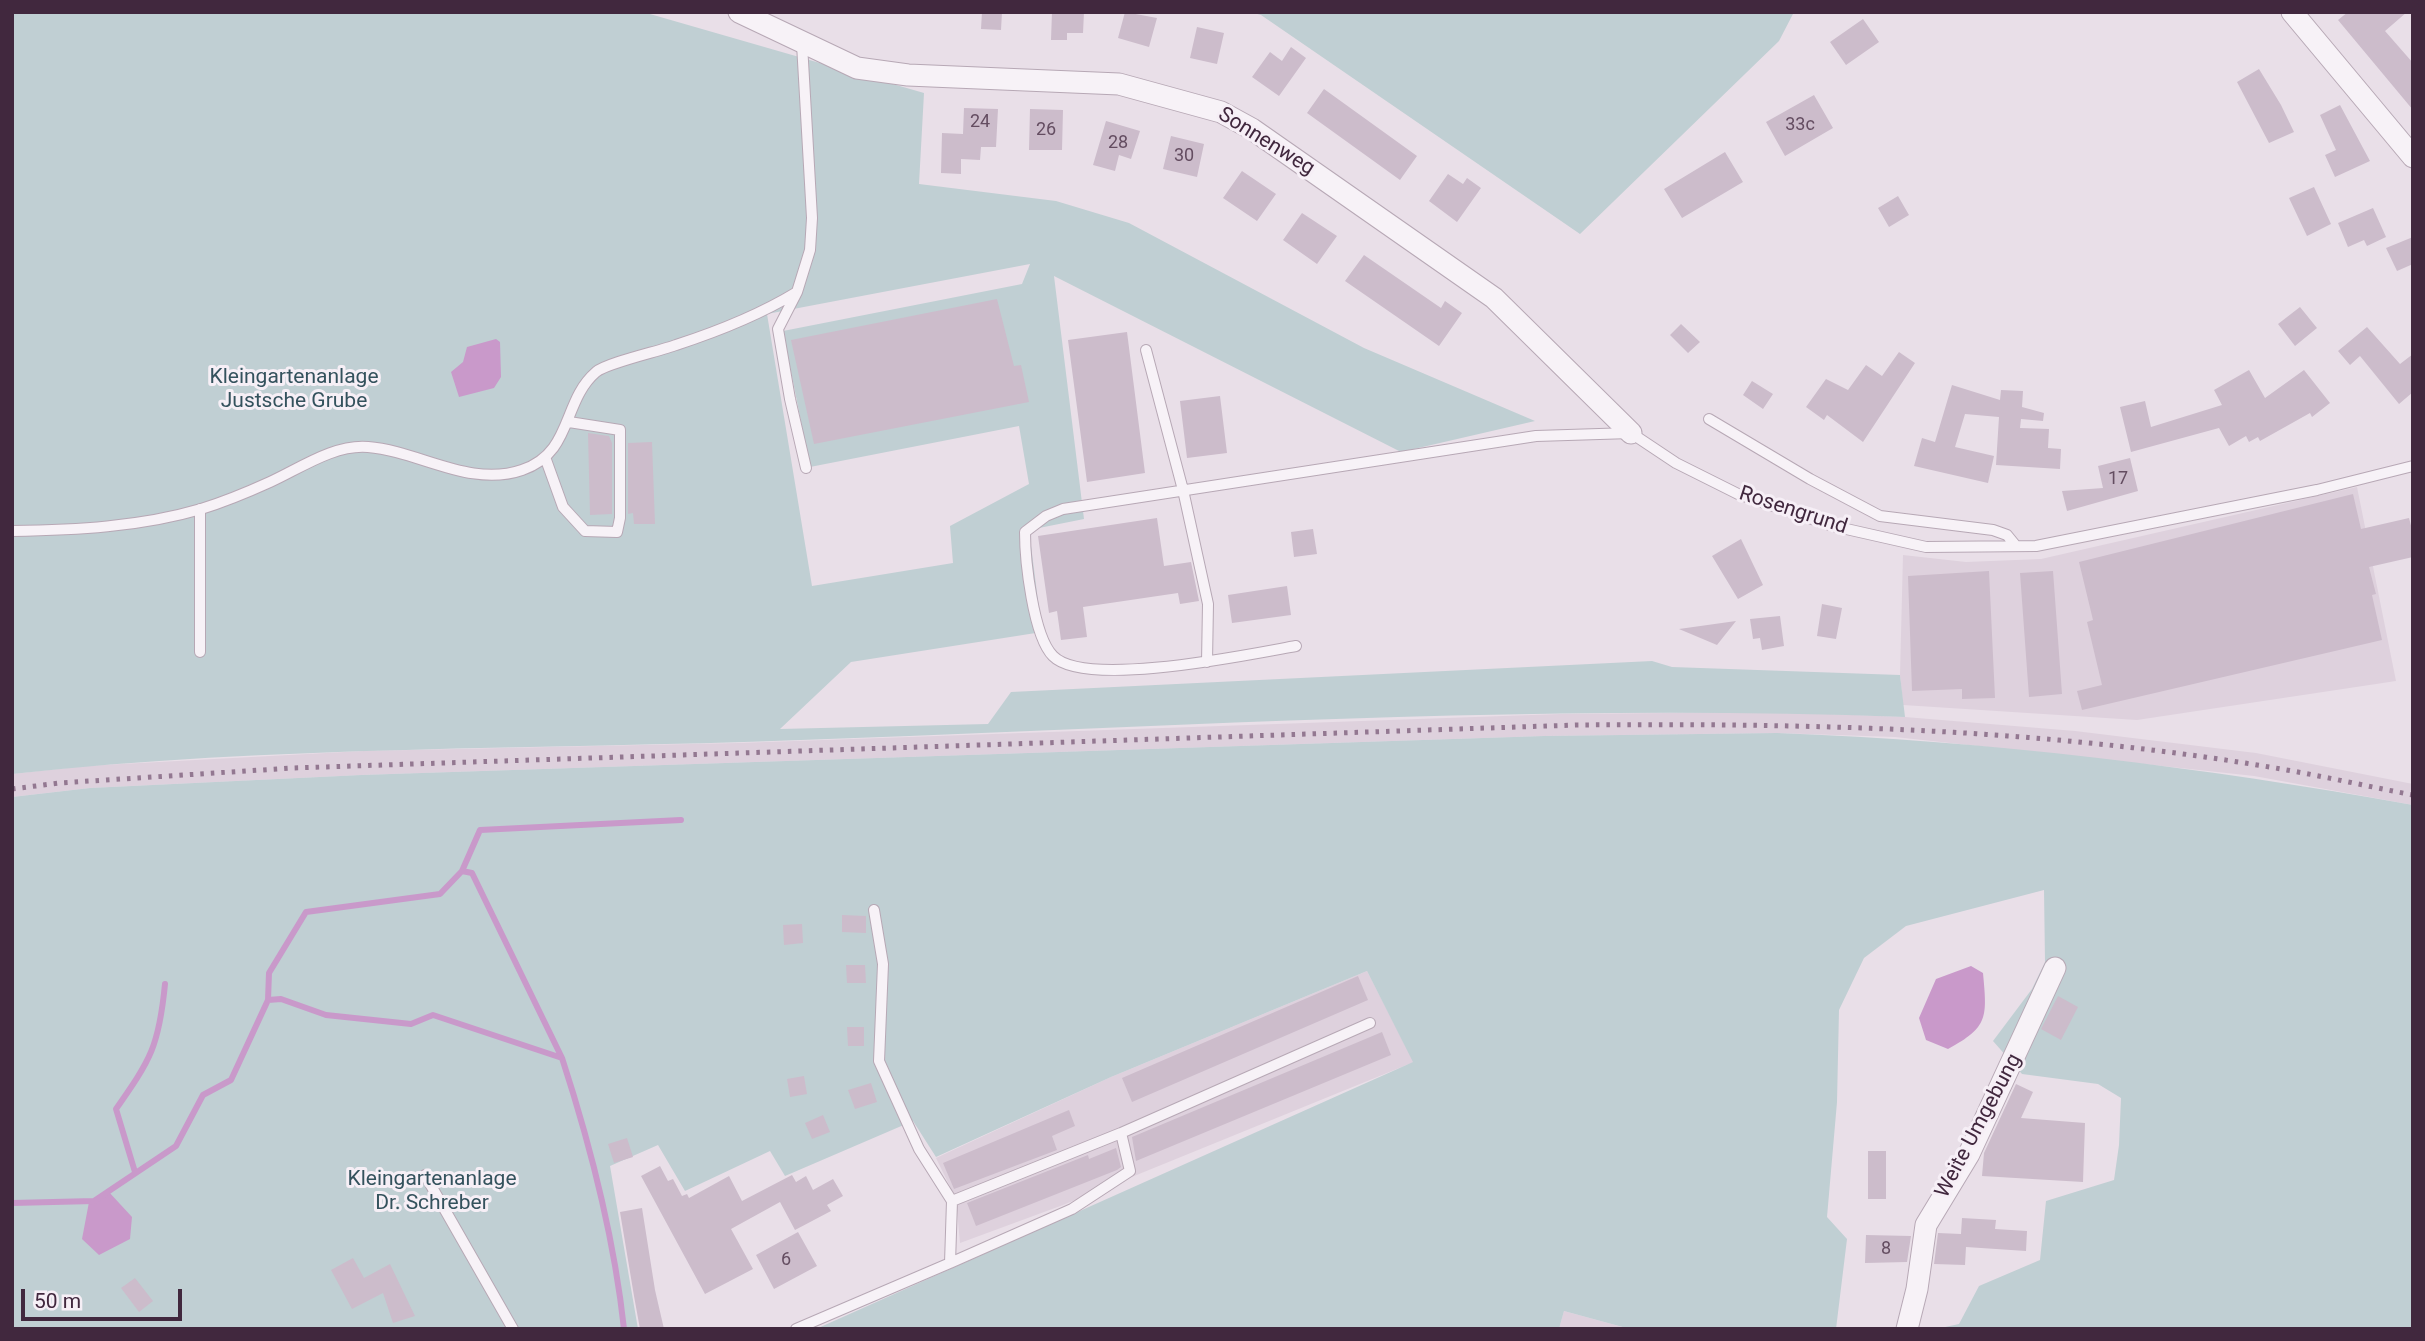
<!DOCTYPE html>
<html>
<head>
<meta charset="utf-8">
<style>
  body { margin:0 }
  #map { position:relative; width:2425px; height:1341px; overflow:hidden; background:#e9dfe8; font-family:Roboto,sans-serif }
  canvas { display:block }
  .frame { position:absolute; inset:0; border:14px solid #41283e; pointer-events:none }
  .scale { position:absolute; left:21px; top:1289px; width:161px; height:32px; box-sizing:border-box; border:4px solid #41283e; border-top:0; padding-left:9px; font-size:21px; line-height:24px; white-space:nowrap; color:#41283e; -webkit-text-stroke:5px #f6eff6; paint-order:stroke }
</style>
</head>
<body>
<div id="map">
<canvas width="2425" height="1341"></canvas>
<div class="frame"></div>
<div class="scale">50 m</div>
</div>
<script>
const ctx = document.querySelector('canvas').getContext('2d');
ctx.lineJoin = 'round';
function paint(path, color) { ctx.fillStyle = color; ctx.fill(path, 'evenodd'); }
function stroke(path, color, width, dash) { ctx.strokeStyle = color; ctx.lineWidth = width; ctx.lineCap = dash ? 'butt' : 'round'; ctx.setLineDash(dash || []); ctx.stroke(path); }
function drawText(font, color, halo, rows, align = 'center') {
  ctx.font = font + ' Roboto,sans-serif'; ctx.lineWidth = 6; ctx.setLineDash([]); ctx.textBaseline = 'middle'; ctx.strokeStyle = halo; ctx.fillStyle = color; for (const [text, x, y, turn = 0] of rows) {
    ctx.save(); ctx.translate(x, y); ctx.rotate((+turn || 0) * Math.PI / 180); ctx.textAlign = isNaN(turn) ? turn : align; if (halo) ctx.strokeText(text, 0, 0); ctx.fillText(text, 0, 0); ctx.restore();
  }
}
const built = new Path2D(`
  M2357,487l39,194 -259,39 -234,-15 -3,-30 3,-120 63,7 75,-3z
  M1778,712l127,5 170,14 181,22 157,31v21l-159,-29 -359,-39 -118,-4 -233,3 -1183,39 -271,13 -78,9v-23l72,-8 279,-15 375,-8 822,-29z
  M1367,971l47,91 -351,143 -103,38 -4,-44 -20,-41 175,-81z
  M1564,1311l66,18h-71z`);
const green = new Path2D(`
  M12,12h631l281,81 -5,91 137,17 73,22 235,125 171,73 -134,31 -347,-176 30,243 -55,11 13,102 -191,30 -71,67 208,-5 23,-32 641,-31 20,6 228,8 5,42c-368,-14 -736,10 -1104,23 -263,10 -527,5 -789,34zM1030,264l-8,20 -239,47 27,136 209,-41 10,58 -79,42 3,37 -141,23 -45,-272z
  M1250,12h544l-15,29 -199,193 -319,-219z
  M1777,733c214,8 425,34 636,72v524h-477l23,-5 20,-38 61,-26 6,-59 68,-21 5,-35 2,-47 -23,-14 -76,-10 -29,-33 39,-52 13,-27 -1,-72 -138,36 -42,32 -25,52 -2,92 -10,115 20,22 -11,90h-206l-66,-18 -5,18h-743l597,-267 -46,-91 -256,106 -175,80 -23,-36 -128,55 -15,-25 -85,40 -27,-46 -48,21 28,163h-626v-532l78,-9 271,-13 1183,-39z`);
const water = new Path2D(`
  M496,339l4,3 1,35 -7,11 -35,9 -8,-25 12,-10 4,-15z
  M1971,966l12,7c4,44 6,54 -35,76l-22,-9 -7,-22 17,-39z
  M108,1191l24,26 -2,22 -31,16 -17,-16 7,-37z`);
const stream = new Path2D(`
  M462,871l10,2 90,185
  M268,1000l13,-1 45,16 85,9 22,-9 129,43c29,89 52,178 62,271
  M135,1172l-19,-63c35,-50 43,-63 49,-125
  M12,1203l82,-2 82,-55 27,-51 28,-15 37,-80 1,-27 37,-61 134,-18 22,-23 18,-41 201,-10`);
const building = new Path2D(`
  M982,12h20l-1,18 -20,-1z
  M1052,12h32l-1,21h-16v7h-16z
  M1125,12l32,6 -8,29 -31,-9z
  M2348,12h59l-22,19 28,32v47l-75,-90z
  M1863,19l16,23 -33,23 -16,-23z
  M1197,27l27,6 -7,31 -27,-6z
  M1291,47l15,11 -27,38 -27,-19 18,-25 12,9z
  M2259,69l22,36 13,27 -25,11 -32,-61z
  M1324,89l93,67 -17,24 -93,-67z
  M1814,95l19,33 -48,28 -19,-34z
  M2340,105l30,56 -35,16 -10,-22 11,-5 -16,-35z
  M964,108l34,1 -2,38h-15l-1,13 -19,-1v15l-20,-1 1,-40 21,1z
  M1030,109l33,1 -1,40h-33z
  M1106,121l34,10 -9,28 -12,-4 -4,16 -22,-6z
  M1171,136l33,8 -7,33 -34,-8z
  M1725,152l18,30 -61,36 -18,-29z
  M1242,171l34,23 -19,27 -34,-23z
  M1448,174l15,10 4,-6 14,10 -24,34 -28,-21z
  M2314,187l17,37 -24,12 -18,-38z
  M1898,196l11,19 -20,12 -11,-19z
  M2373,208l13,29 -19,9 -3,-6 -16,7 -10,-24z
  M1302,213l35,23 -20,28 -34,-24z
  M2413,237v27l-16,7 -11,-23z
  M1364,255l77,53 4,-7 17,12 -23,33 -94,-65z
  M997,299l17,67 7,-1 8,37 -215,42 -23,-104z
  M2300,307l17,21 -22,18 -17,-22z
  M1681,324l19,18 -12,11 -18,-18z
  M2367,327l33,37 13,-10v38l-14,12 -39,-48 -10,9 -12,-14z
  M1127,332l18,141 -58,9 -19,-142z
  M1899,352l16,11 -52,79 -36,-27 -3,5 -18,-13 20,-28 22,11 18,-25 16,11z
  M2249,370l16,28 39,-28 26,33 -18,14 -2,-4 -50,28 -2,-4 -9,5 -3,-6 -17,10 -10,-18 -88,24 -11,-45 25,-6 6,26 71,-22 -8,-15z
  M1752,381l21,13 -10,15 -20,-14z
  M1952,385l48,15 1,-10 22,1 -1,16 22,6 -1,8 -22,-2 -1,9 29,1 -1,19 13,1 -1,20 -64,-4 3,-48 -34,-3 -10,33 39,9 -6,27 -74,-17 8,-28 13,4z
  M1220,396l7,57 -40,5 -7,-57z
  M588,433l21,3 3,7v71l-22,1z
  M652,442l3,82h-21l-1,-11 -5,1v-71z
  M2130,458l8,33 -71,20 -5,-20 41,-3 -5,-22z
  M2353,494l8,35 48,-11 4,15v24l-44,10 7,27 -4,1 10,45 -300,70 -5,-19 25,-6 -15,-63 6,-2 -14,-58z
  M1157,518l7,48 27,-4 8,39 -19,3 -2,-11 -95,14 4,30 -26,3 -4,-29 -8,2 -11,-77z
  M1313,529l4,25 -23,3 -3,-25z
  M1741,539l22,46 -25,14 -26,-43z
  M1989,571l6,127 -33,1v-10l-50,2 -4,-115z
  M2053,571l9,123 -33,3 -9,-124z
  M1287,586l4,29 -59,8 -4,-28z
  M1822,604l20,4 -6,31 -19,-3z
  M1780,616l4,30 -22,4 -2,-12 -7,1 -3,-20z
  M1736,621l-19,24 -38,-16z
  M842,915l24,1v17l-24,-1z
  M802,924l1,19 -19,2 -1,-20z
  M846,965h19l1,18h-19z
  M1358,976l10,24 -236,102 -10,-24z
  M2058,996l20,11 -17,33 -20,-11z
  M847,1027h17v19h-16z
  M1382,1032l9,23 -255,106 -4,-24z
  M804,1076l3,18 -17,3 -3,-18z
  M871,1083l6,19 -22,7 -7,-19z
  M2016,1084l17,8 -12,26 64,5 -2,59 -101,-6 2,-23z
  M1069,1110l6,16 -23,10 5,14 -103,39 -11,-26z
  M823,1115l7,17 -18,7 -7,-16z
  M627,1138l6,19 -19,6 -6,-19z
  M1116,1148l5,19 -4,3 -141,56 -9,-23 121,-48 1,4z
  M1868,1151h18v48h-18z
  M660,1166l8,15 5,-2 9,17 5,-2 2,4 40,-22 13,25 50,-26 4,7 10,-6 7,14 20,-11 10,17 -16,9 4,6 -36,19 -15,-28 -49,27 22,40 -48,25 -64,-118z
  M642,1208l13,82 9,39h-24l-6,-33 -14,-84z
  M1962,1218l34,2 -1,9 32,2 -1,20 -60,-4 -1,18 -31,-1 4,-31 23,1z
  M798,1232l19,34 -43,23 -18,-34z
  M1866,1235l45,1 -4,26 -42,1z
  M353,1258l11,20 26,-14 25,52 -22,7 -10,-30 -31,16 -21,-39z
  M135,1278l18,23 -14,11 -18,-24z`);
const service = new Path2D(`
  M797,292l-19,37 12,70 16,69
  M1146,350l37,140 25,114 -1,58
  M1709,419l101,60 70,37 113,14 14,5 9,11
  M545,457l18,50 22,24 32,1 3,-14v-88l-51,-8
  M200,509v143
  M12,531c63,-1 128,-4 189,-22 23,-7 47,-17 69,-27 29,-13 64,-38 98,-35 51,4 102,41 154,23 51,-17 40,-69 74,-98 10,-9 64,-21 80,-27 40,-13 85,-31 121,-53l13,-42 2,-32 -10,-174
  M1296,646c-45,8 -211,43 -243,10 -20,-20 -28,-96 -28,-124l21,-16 17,-7 473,-73 95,-3 45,30 62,31 95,32 93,21 110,-1 281,-56 96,-24
  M425,1175l88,154
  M952,1201l169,-68 249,-110
  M950,1263l122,-54 58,-38 -9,-38
  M796,1329l154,-66 2,-62 -33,-52 -40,-88 4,-97 -9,-54`);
const minor = new Path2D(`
  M739,12l118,56 51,7 211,9 102,28 31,17 242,169 137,135
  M2292,12l121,145
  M1907,1329l10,-40 9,-64 43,-71 86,-186`);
const rail = new Path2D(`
  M12,789l47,-6 234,-15 1284,-43c227,-2 455,3 680,40 52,8 104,20 156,30`);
const numberNames = [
  ["24",980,122],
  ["33c",1800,125],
  ["26",1046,130],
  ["28",1118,143],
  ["30",1184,156],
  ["17",2118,479],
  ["8",1886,1249],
  ["6",786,1260]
];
const streetNames = [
  ["Sonnenweg",1266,142,32],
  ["Rosengrund",1793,511,18],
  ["Weite Umgebung",1979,1126,-62]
];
const parkNames = [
  ["Kleingartenanlage",294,378],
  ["Justsche Grube",294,402],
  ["Kleingartenanlage",432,1180],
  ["Dr. Schreber",432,1204]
];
paint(built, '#ded1dd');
paint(green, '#c0cfd3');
paint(water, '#c999ca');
stroke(stream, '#c999ca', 6);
paint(building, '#ccbccb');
stroke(service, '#b7a8b5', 12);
stroke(minor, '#b7a8b5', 23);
stroke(service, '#f7f2f7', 10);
stroke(minor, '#f7f2f7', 21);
stroke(rail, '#937891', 5, [3.5, 7]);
drawText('18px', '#644d61', null, numberNames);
drawText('21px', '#41283e', '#f6eff6', streetNames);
drawText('21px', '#34525d', '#f6eff6', parkNames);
</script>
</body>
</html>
